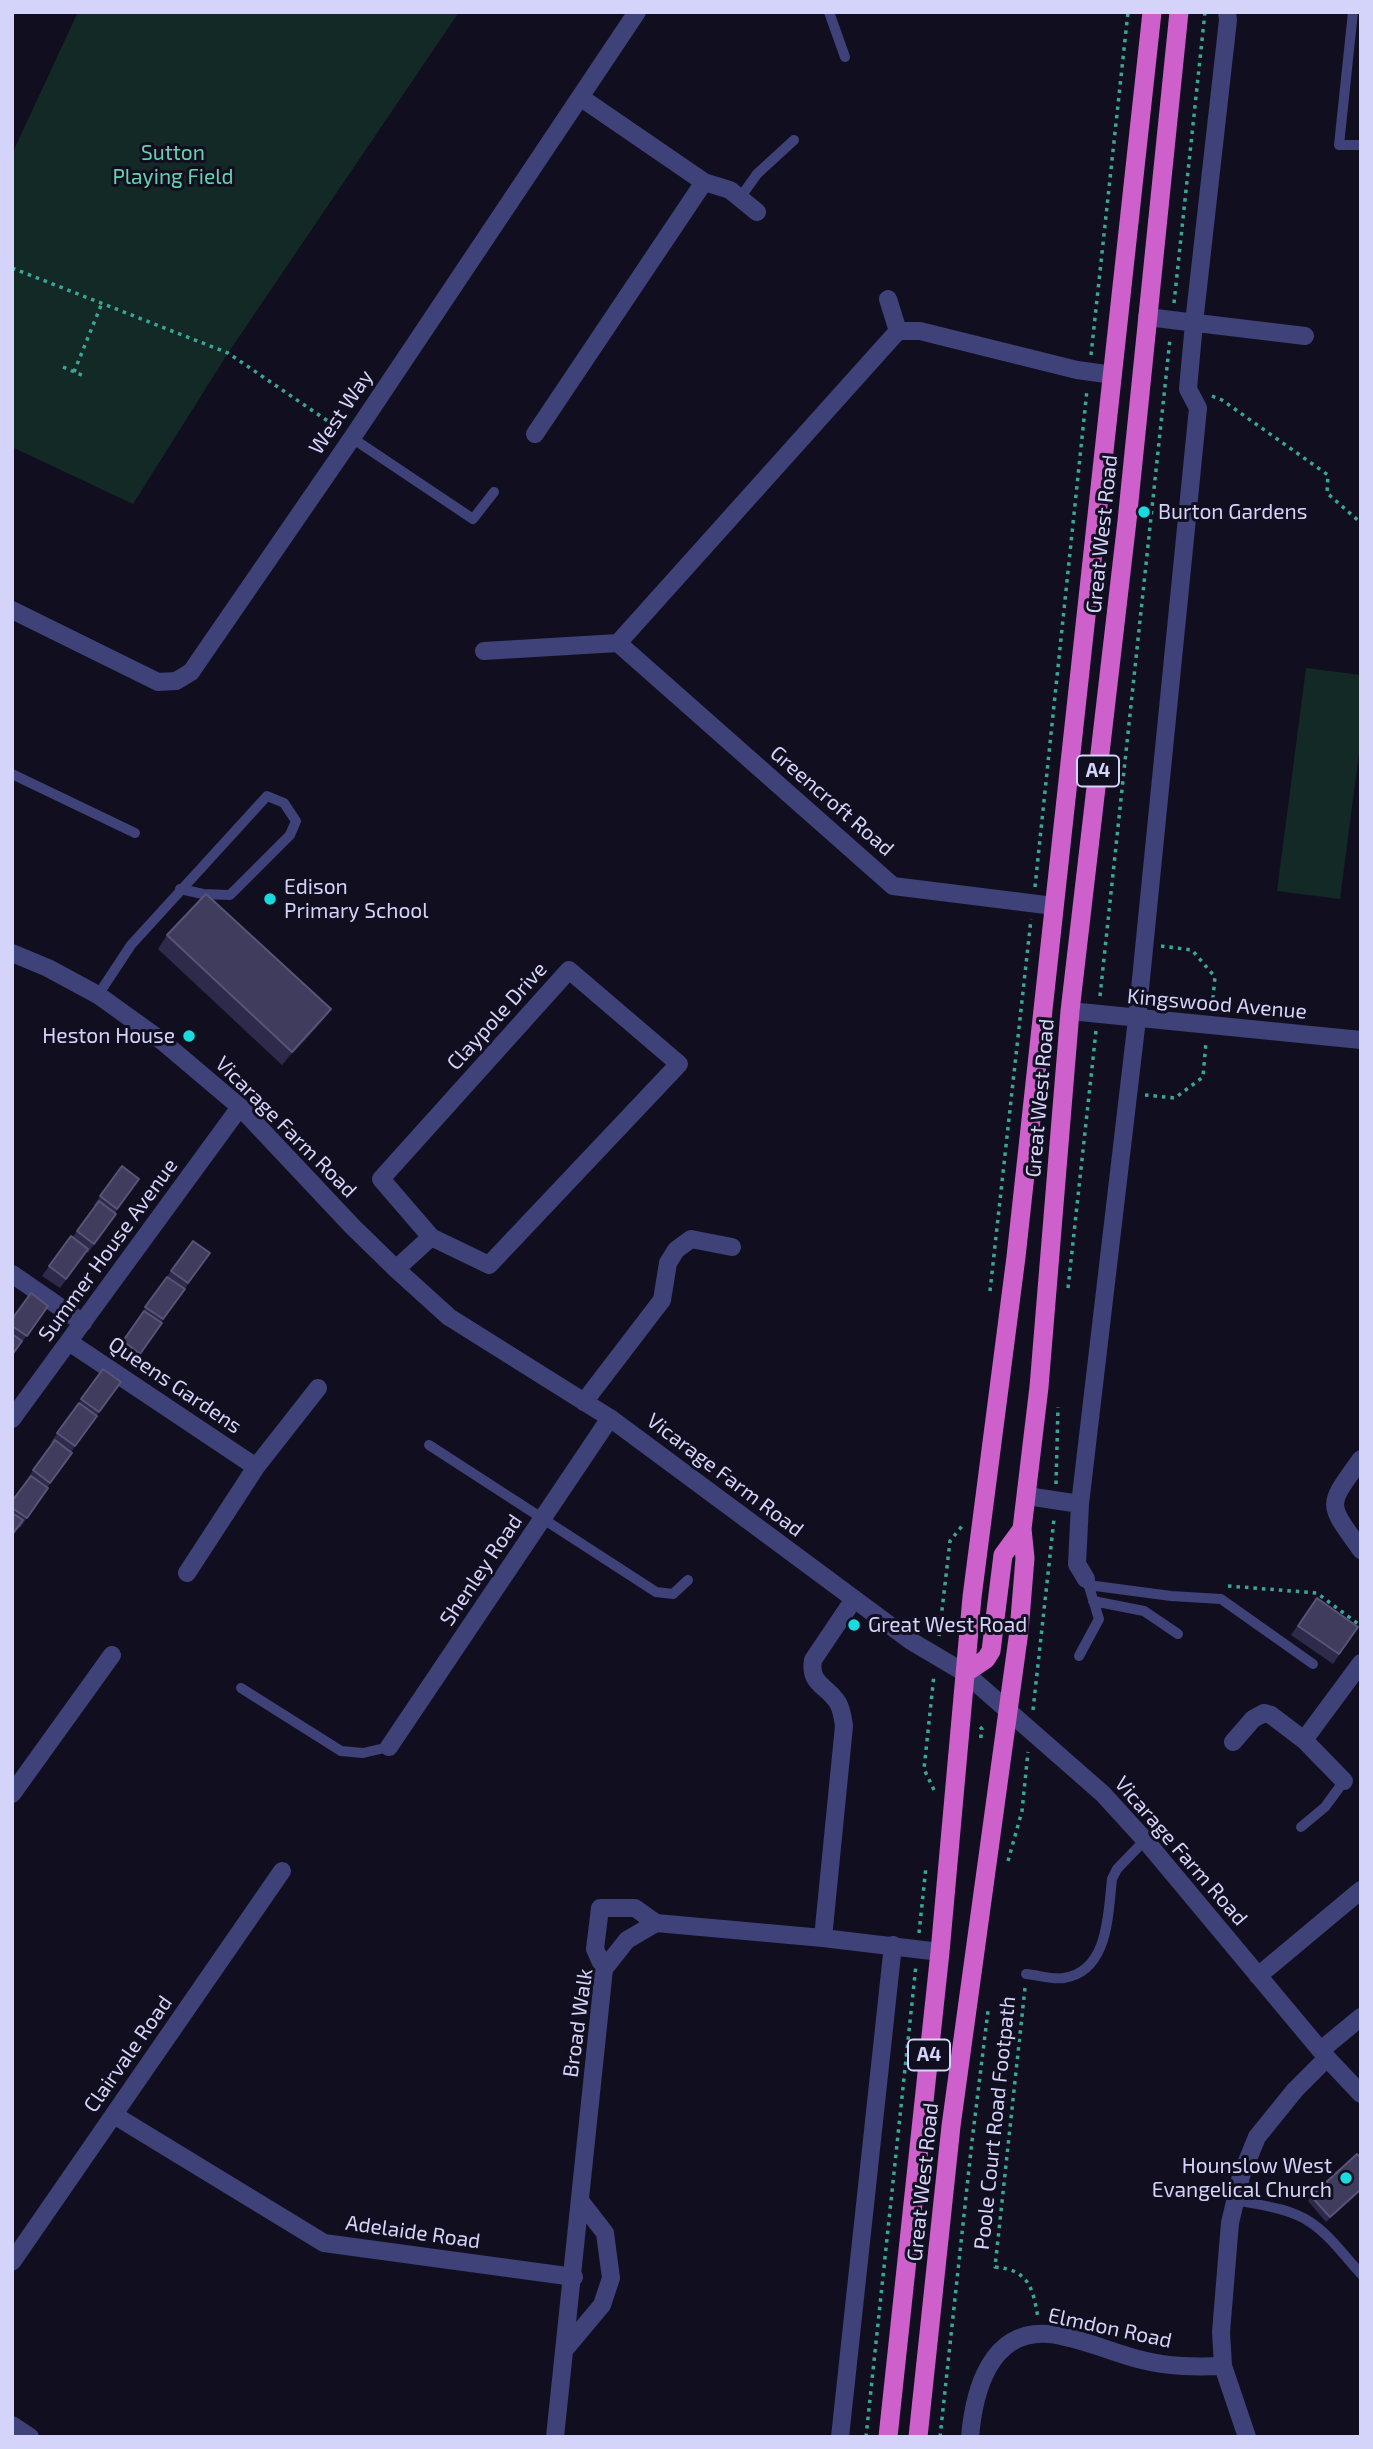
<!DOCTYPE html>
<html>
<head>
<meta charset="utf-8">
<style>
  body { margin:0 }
  #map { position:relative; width:1373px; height:2449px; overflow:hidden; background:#110f1f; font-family:"Exo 2",sans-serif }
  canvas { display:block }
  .frame { position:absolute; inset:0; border:14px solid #d4d3fa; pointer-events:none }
</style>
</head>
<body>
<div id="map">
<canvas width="1373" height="2449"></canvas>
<div class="frame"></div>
</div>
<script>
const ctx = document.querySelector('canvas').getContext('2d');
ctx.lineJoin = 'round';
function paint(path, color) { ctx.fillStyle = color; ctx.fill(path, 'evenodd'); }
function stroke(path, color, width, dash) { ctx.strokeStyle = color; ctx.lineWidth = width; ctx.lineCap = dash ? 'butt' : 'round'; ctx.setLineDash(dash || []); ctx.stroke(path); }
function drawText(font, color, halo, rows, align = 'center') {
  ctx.font = font + ' "Exo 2",sans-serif'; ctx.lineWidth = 6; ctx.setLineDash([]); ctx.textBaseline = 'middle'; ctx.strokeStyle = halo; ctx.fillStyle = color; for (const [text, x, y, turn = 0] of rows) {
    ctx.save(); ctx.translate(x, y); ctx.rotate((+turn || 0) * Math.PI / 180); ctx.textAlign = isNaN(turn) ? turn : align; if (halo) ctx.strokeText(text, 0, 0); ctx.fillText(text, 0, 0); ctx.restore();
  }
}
const green = new Path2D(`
  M78,12h381l-231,341 -95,151 -121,-57v-293z
  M1306,668l55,7v63l-21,161 -63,-8z`);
const path = new Path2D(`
  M12,268l216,85 110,75
  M1174,303l31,-291
  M1091,355l37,-343
  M63,367l21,9
  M74,372l28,-69
  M1212,396l10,4 106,75 -1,18 34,30
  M1035,887l52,-497
  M1161,946l31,4 23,27 -3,30
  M1100,996l70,-657
  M1145,1095l30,3 28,-21 3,-35
  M1068,1288l28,-257
  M990,1291l41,-372
  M1056,1484l2,-77
  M1228,1586l89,7 44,33
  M939,1636l11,-95 12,-15
  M1033,1710l21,-191
  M980,1727l2,2 -2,14
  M934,1790l-10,-21 10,-94
  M1008,1861l14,-50 6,-59
  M919,1933l7,-66
  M1025,1988l-30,279c34,3 38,21 43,51
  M866,2437l50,-472
  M940,2437l32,-296 16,-130`);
const service = new Path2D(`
  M829,12l16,45
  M1353,12l-14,133h22
  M740,198l17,-24 37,-34
  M352,438l121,81 21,-27
  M12,774l123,59
  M98,995l33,-50 136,-149 17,7 12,18 -6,14 -60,60 -27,-1 -23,-5
  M429,1445l227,147 17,2 15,-14
  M1088,1585l83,11 50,3 92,65
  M1093,1601l51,10 34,23
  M1079,1656l20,-37 -12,-39
  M241,1688l100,63 22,2 26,-6
  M1301,1827l24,-20 19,-26
  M1026,1974c12,1 27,6 38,4 45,-7 44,-65 48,-99l5,-10 28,-29
  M1235,2200c25,5 54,8 75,22 20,13 35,35 51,52`);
const minor = new Path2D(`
  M580,97l124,85 26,8 27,22
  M1147,317l158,19
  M898,331h22l157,39 36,5
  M535,434l169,-252
  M12,610l146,72 18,-1 15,-9 161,-234 285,-426
  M618,643l280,-312 -10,-32
  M484,651l134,-8 275,243 161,20
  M1070,1011l291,29
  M396,1269l35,-32 -50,-58 188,-209 110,94 -190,201 -58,-28
  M12,1274l71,49
  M69,1342l187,125 62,-79
  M584,1402l78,-102 6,-37 8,-13 15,-11 41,8
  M12,1419l228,-312
  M1361,1459c-34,48 -35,42 0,91
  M1027,1496l53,8
  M187,1573l69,-106
  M1086,1579l-9,-15 3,-60 57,-485 61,-611 -10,-19 6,-66 34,-303 -1,-8
  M1304,1740l40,41
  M1233,1742l20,-23 11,-6 7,2 33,25 57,-77
  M389,1747l221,-329
  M12,1794l100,-139
  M823,1938l21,-212c-1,-7 -2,-16 -6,-23 -11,-18 -29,-18 -25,-43l41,-61
  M604,1969l-9,-20 5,-41h35l21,15
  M1258,1976l103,-86
  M1321,2050l40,-33
  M114,2115l210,128 250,34
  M12,2262l270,-391
  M566,2348l36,-43 9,-27 -6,-45 -24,-31
  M12,2425l18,12
  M555,2437l49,-468 23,-29 29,-17 167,15 117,14
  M840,2437l53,-492
  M970,2437c4,-46 20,-108 79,-103 30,3 64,19 93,26 27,7 54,7 81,6
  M1247,2437l-24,-71 -2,-34 9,-109 11,-47 16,-39 38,-47 32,-32`);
const tertiary = new Path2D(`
  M12,953l36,15 50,27 64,46 78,66 112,119 44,43 53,48 161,101 301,223 54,32 138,121 42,46 182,218 34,36`);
const trunk = new Path2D(`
  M965,1673l21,-14 5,-8 12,-96 19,-26
  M888,2437l52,-485 32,-355 44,-340 136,-1245
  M918,2437l33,-311 68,-495 6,-73 -3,-29 17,-142 31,-376 57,-490 52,-509`);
const wall = new Path2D(`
  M167,935l154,88 -39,42 -124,-116z
  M122,1166l17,13 -24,34 1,1 -28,39 -2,-1 -26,36 -18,-12 29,-40 1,2 23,-32 -1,-1z
  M210,1253l-77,110 -17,-13 55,-79z
  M48,1306l-28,39 -8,10v-36z
  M103,1369l18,13 -50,70 1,1 -25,35h1l-28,40 -2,-2 -6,9v-34l40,-58 -1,-1z
  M1317,1598l41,29 -25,37 -42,-29z
  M1361,2158v33l-35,31 -18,-21 3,-5z`);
const shadedWall = new Path2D(`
  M331,1009l-10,14 -39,42 10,-13z
  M1361,2189v2l-35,31 4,-5z`);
const building = new Path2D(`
  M206,894l125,115 -39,43 -125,-117z
  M122,1166l17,13 -22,30 -17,-13z
  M99,1201l17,13 -22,30 -17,-13z
  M71,1236l17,13 -22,30 -17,-13z
  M193,1241l17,12 -22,30 -17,-12z
  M167,1277l18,12 -22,30 -18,-12z
  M31,1293l17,13 -21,30 -15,-10v-7z
  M144,1311l18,12 -22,31 -17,-13z
  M12,1334l10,7 -10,14z
  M103,1369l18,13 -22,30 -18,-13z
  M79,1403l18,13 -22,30 -18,-13z
  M55,1440l17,13 -22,30 -17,-13z
  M31,1476l17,12 -21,30 -15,-10v-7z
  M12,1513l11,7 -11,15z
  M1317,1598l41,29 -19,27 -41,-28z
  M1357,2154l4,4v31l-31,28 -19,-21z`);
const markers = [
  [1144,512,7,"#19dadf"],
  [270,899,7,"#19dadf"],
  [189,1036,7,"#19dadf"],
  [854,1625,7,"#19dadf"],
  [1346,2178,7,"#19dadf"]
];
const shields = [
  [1098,771,42],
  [929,2055,42]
];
const shieldNames = [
  ["A4",1098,771],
  ["A4",929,2055]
];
const parkNames = [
  ["Sutton",173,153],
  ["Playing Field",173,177]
];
const streetNames = [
  ["West Way",341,412,-56],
  ["Great West Road",1102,534,-84],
  ["Greencroft Road",832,801,41],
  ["Kingswood Avenue",1217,1004,5],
  ["Claypole Drive",497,1016,-48],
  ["Great West Road",1040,1098,-85],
  ["Vicarage Farm Road",286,1127,45],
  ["Summer House Avenue",108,1250,-54],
  ["Queens Gardens",175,1385,34],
  ["Vicarage Farm Road",725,1475,37],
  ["Shenley Road",481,1570,-56],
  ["Vicarage Farm Road",1181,1851,49],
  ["Broad Walk",578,2023,-82],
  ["Clairvale Road",128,2054,-55],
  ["Poole Court Road Footpath",995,2123,-84],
  ["Great West Road",923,2182,-84],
  ["Adelaide Road",413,2232,8],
  ["Elmdon Road",1110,2328,12]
];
const poiNames = [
  ["Burton Gardens",1158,512],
  ["Edison",284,887],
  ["Primary School",284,911],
  ["Heston House",175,1036,"right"],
  ["Great West Road",868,1625],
  ["Hounslow West",1332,2166,"right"],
  ["Evangelical Church",1332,2190,"right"]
];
paint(green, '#132926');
stroke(path, '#3ba597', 3.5, [3.5, 5]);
stroke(service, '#3f4179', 10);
stroke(minor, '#3f4179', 18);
stroke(tertiary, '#3f4179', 18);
stroke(trunk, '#ce60cc', 19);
paint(wall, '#2e2a4b');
paint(shadedWall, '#1b1732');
paint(building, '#403c5e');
stroke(building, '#575476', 2);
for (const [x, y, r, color] of markers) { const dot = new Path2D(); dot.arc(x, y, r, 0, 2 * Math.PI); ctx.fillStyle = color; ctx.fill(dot); stroke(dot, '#110f1f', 2.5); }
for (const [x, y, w] of shields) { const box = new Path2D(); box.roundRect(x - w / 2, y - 15.5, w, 31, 5); ctx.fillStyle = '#110f1f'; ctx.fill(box); stroke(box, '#d4d3fa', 2); }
drawText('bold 19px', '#d4d3fa', null, shieldNames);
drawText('21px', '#67d1af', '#110f1f', parkNames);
drawText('21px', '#d4d3fa', '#110f1f', streetNames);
drawText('21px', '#d4d3fa', '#110f1f', poiNames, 'left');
</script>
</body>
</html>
